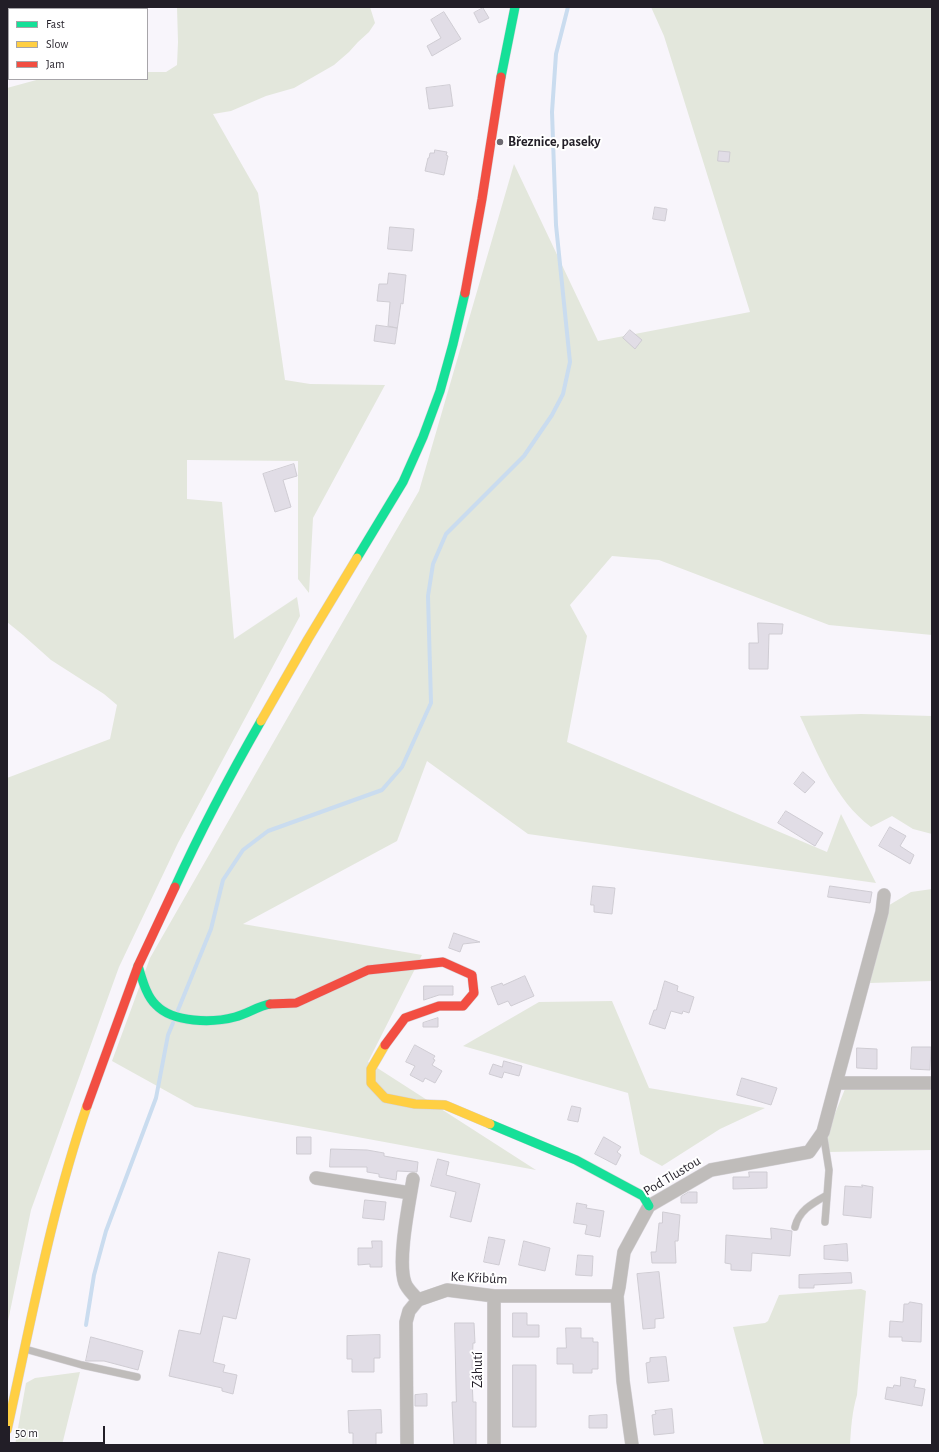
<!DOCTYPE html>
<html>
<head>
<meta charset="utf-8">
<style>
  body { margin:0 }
  #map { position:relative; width:939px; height:1452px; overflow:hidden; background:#f8f5fb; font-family:"Alegreya Sans",sans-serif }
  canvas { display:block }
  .frame { position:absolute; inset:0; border:8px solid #221e27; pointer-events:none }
  .legend { position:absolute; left:8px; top:8px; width:140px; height:72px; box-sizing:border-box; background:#fff; border:1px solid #a7a5a9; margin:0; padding:5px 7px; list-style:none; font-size:12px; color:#221e27 }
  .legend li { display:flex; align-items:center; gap:8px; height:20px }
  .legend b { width:20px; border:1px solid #a7a5a9 }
  .scale { position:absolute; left:8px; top:1426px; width:97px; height:18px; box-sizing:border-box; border:2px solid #221e27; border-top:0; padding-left:5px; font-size:12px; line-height:14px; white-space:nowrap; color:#221e27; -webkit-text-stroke:3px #fff; paint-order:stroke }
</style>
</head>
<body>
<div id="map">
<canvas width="939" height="1452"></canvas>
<div class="frame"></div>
<ul class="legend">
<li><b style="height:5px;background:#16e098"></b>Fast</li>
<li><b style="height:5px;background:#ffcf43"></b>Slow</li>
<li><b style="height:5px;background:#f24e42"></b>Jam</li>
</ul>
<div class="scale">50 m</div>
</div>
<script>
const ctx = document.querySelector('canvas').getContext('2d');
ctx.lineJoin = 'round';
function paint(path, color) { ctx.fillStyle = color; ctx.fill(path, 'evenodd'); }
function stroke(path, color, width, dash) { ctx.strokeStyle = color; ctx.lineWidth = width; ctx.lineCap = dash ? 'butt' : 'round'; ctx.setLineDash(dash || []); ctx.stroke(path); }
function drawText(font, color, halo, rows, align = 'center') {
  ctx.font = font + ' "Alegreya Sans",sans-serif'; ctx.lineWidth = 4; ctx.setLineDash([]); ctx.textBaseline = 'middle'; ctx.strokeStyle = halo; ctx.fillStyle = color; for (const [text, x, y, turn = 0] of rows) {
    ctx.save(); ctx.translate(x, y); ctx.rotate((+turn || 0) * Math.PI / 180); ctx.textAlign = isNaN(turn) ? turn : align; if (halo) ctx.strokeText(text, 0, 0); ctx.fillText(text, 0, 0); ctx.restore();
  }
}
const green = new Path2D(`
  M177,7h193l5,16 -6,9 -11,10 -9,10 -15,13 -40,23 -28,8 -35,15 -18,3 45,79 27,187 25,4 75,1 -72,133 -4,75 -11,-14v-118l-111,-1v39l35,3 12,137 63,-42 3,19 -122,227 -59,124 -88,243 -24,116v-548l103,-39 7,-34 -13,-11 -53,-34 -28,-25 -16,-13v-534l33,-9h107v-7h19l11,-7 1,-23z
  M651,7h281v628l-103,-10 -170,-65 -47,-4 -42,49 17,31 -20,106 260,110 14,-38 35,69 -348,-49 -101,-73 -30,80 -154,83 179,31 -54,107 168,108 -341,-63 -83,-46 38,-103 166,-290 103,-177 95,-327 84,177 152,-29 -86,-276z
  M861,714l71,2v118l-19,-5 -21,-13 -21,11c-36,-27 -52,-71 -71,-111z
  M932,889v92l-62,2 3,-20 13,-56 25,-15z
  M612,1001l37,87 116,20 -45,21 -58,37 -22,-12 -12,-61 -165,-47 76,-44z
  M932,1088v62l-103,2 -2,-19 18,-44z
  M861,1289l5,2 -9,104c-5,17 -6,33 -7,50h-86l-31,-118 32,-4 3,-2 11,-26z
  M80,1372l-18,73h-47l11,-62 9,-5z`);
const stream = new Path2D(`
  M178,1010l33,-81 12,-49 20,-30 25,-19 114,-41 20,-23 29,-64 -3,-107 5,-32 13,-30 78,-78 28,-41 11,-21 7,-32 -14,-137 -4,-113 4,-58 12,-47
  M86,1325l8,-50 12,-44 50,-133 12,-63 5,-12`);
const building = new Path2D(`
  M483,8l6,10 -10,5 -5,-10z
  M444,12l17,27 -29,17 -5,-10 14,-8 -10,-18z
  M450,85l3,21 -24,3 -3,-21z
  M435,150l12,2 -1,3 2,1 -4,19 -19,-4 3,-13h1l1,-5h4z
  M719,151l11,1 -1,10 -11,-1z
  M655,207l12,2 -2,12 -12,-2z
  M390,227l24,2 -2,22 -24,-2z
  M389,273l17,2 -3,29 -2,-1 -6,41 -21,-3 2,-16 21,3 -9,-2 2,-24 -13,-1 2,-17h8z
  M630,330l12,10 -7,9 -12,-11z
  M294,464l3,12 -14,4 8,27 -16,5 -12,-38z
  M758,623l25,1 -1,10h-13l-1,35h-19v-26h9z
  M803,772l12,10 -10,11 -11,-9z
  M786,811l37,22 -8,13 -37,-23z
  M890,827l16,9 -6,10 14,9 -4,9 -31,-18z
  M593,886l22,2 -3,26 -18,-2v-7h-3z
  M830,886l42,6 -2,11 -42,-6z
  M454,933l26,9 -17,2 -3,8 -11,-4z
  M525,976l9,20 -23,10 -3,-5 -10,4 -7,-18 11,-4 1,2z
  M665,981l13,5 -1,5 17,6 -5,16 -6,-2 -1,3 -11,-3 -6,18 -16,-5 5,-14h2z
  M424,986h29v9h-14l-15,5z
  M438,1018v9h-15v-4z
  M415,1045l20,11 -2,3 2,1 -3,5 10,6 -7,12 -10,-5 -2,4 -13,-7 5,-9 -9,-4z
  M912,1047h19l-1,23 -19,-1z
  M857,1048l20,1v20l-20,-1z
  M504,1061l18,5 -3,10 -15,-4 -2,6 -13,-4 4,-10 9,3z
  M742,1078l35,10 -6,17 -34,-10z
  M572,1106l9,2 -3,14 -10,-2z
  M297,1137h14v17h-14z
  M604,1137l17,10 -4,5 4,3 -5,10 -21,-11z
  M331,1149l36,1 17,3v3l34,6 -1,10 -20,-1 -1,9 -17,-3v-3l-12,-2v-5h-37z
  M438,1159l11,3 -3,13 34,9 -9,38 -21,-5 6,-25 -25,-6z
  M749,1172h18v16l-34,1v-12h16z
  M862,1185l11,2 -2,31 -28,-3 2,-29 17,1z
  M689,1192h8v11h-16v-6z
  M365,1200l21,2 -2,18 -21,-2z
  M577,1203l10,2 -1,3 18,3 -4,26 -15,-3 2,-9 -13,-2z
  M663,1212l17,3 -2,26h-3l1,22h-24l-1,-11h5l3,-29h3z
  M771,1228l21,3 -2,25 -38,-3 -1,18 -20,-1v-6l-6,-1 1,-28 45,4z
  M489,1237l16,3 -6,25 -15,-3z
  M372,1241h10v26h-12v-3l-12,1v-17h14z
  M524,1241l26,7 -5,23 -26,-6z
  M847,1244l1,17 -24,-2v-13z
  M219,1252l31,7 -14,60 -13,-3 -10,46 12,3 -2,7 14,3 -4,19 -11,-3v-3l-53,-12 10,-46 21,4z
  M578,1255l15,1 -1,20 -16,-1z
  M659,1272l5,46 -9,1v9l-12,1 -6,-55z
  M851,1273l1,10 -38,2v3h-15v-13z
  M910,1302l12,2 -1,38 -19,-1v-4h-13l1,-16 13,1 1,-18h4z
  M513,1313h14v12h12v12h-26z
  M455,1323h19l1,20h-2l-1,25h4v11h-4l1,23h3v43h-22l-2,-43h4z
  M566,1328h15v10h12v4h5v27h-6v4h-19v-9h-16v-16h9z
  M380,1335v23h-6v14h-22v-13h-5v-23z
  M91,1337l52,14 -5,19 -34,-9h-18z
  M666,1357l3,24 -21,2 -2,-20 4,-1v-4z
  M513,1365h23v62h-23z
  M901,1377l15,3 -2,7 11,2 -3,17 -37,-7 2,-12 6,1 1,-3 6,1z
  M427,1394v12h-12v-11z
  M672,1409l2,24 -20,2 -2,-20 4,-1 -1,-3z
  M381,1410l1,23h-6v12h-23v-12h-4l-1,-22z
  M607,1415v13h-18v-12z`);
const lane = new Path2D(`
  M823,1132l6,38 -4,52
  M795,1227c4,-17 18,-24 32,-32
  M25,1349l57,16 55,12`);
const street = new Path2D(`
  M836,1083l46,-171 2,-17
  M316,1178l94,15
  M413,1179c-4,25 -16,82 -8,104 2,6 9,12 13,17
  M407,1445l-1,-123 3,-11 9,-11 29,-10 47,6h123
  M494,1445v-149
  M632,1445l-9,-64 -6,-85 2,-9 5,-35 25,-46 62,-36 98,-18 14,-20 13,-49h96`);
const fast = new Path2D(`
  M501,77l14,-70
  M357,558l46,-76 20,-45 17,-46 13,-47 12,-51
  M175,887c26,-57 55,-112 86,-166
  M138,966c4,12 8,30 18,39 17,18 57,18 79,12 12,-3 23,-11 35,-13
  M490,1124l86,36 67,36 6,10`);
const slow = new Path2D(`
  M261,721l47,-82 49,-81
  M385,1045l-14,24v14l14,15 30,6 30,1 45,19
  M7,1430c24,-108 44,-219 80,-324`);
const jam = new Path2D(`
  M465,293l17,-94 19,-122
  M270,1004l26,-1 72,-33 75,-8 29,13 2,18 -11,13h-24l-34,12 -20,27
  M87,1106l51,-140 37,-79`);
const markers = [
  [500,142,4,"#6d6971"]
];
const poiNames = [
  ["Březnice, paseky",508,142]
];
const streetNames = [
  ["Pod Tlustou",672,1176,-31],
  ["Ke Křibům",479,1278,3],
  ["Záhutí",478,1370,-90]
];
paint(green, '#e3e7dc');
stroke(stream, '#cadcef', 4);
paint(building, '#e1dde6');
stroke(building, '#cfccd3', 1);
stroke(lane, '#d6d3d8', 8);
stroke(street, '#d6d3d8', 14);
stroke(fast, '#d6d3d8', 10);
stroke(slow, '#d6d3d8', 10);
stroke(jam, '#d6d3d8', 10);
stroke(lane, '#bfbcba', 7);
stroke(street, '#bfbcba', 13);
stroke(fast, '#16e098', 9);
stroke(slow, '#ffcf43', 9);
stroke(jam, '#f24e42', 9);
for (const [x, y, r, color] of markers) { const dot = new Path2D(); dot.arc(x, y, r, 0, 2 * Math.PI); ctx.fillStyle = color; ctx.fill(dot); stroke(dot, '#fff', 1.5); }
drawText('bold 14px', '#221e27', '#fff', poiNames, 'left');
drawText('14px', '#221e27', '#fff', streetNames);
</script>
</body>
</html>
